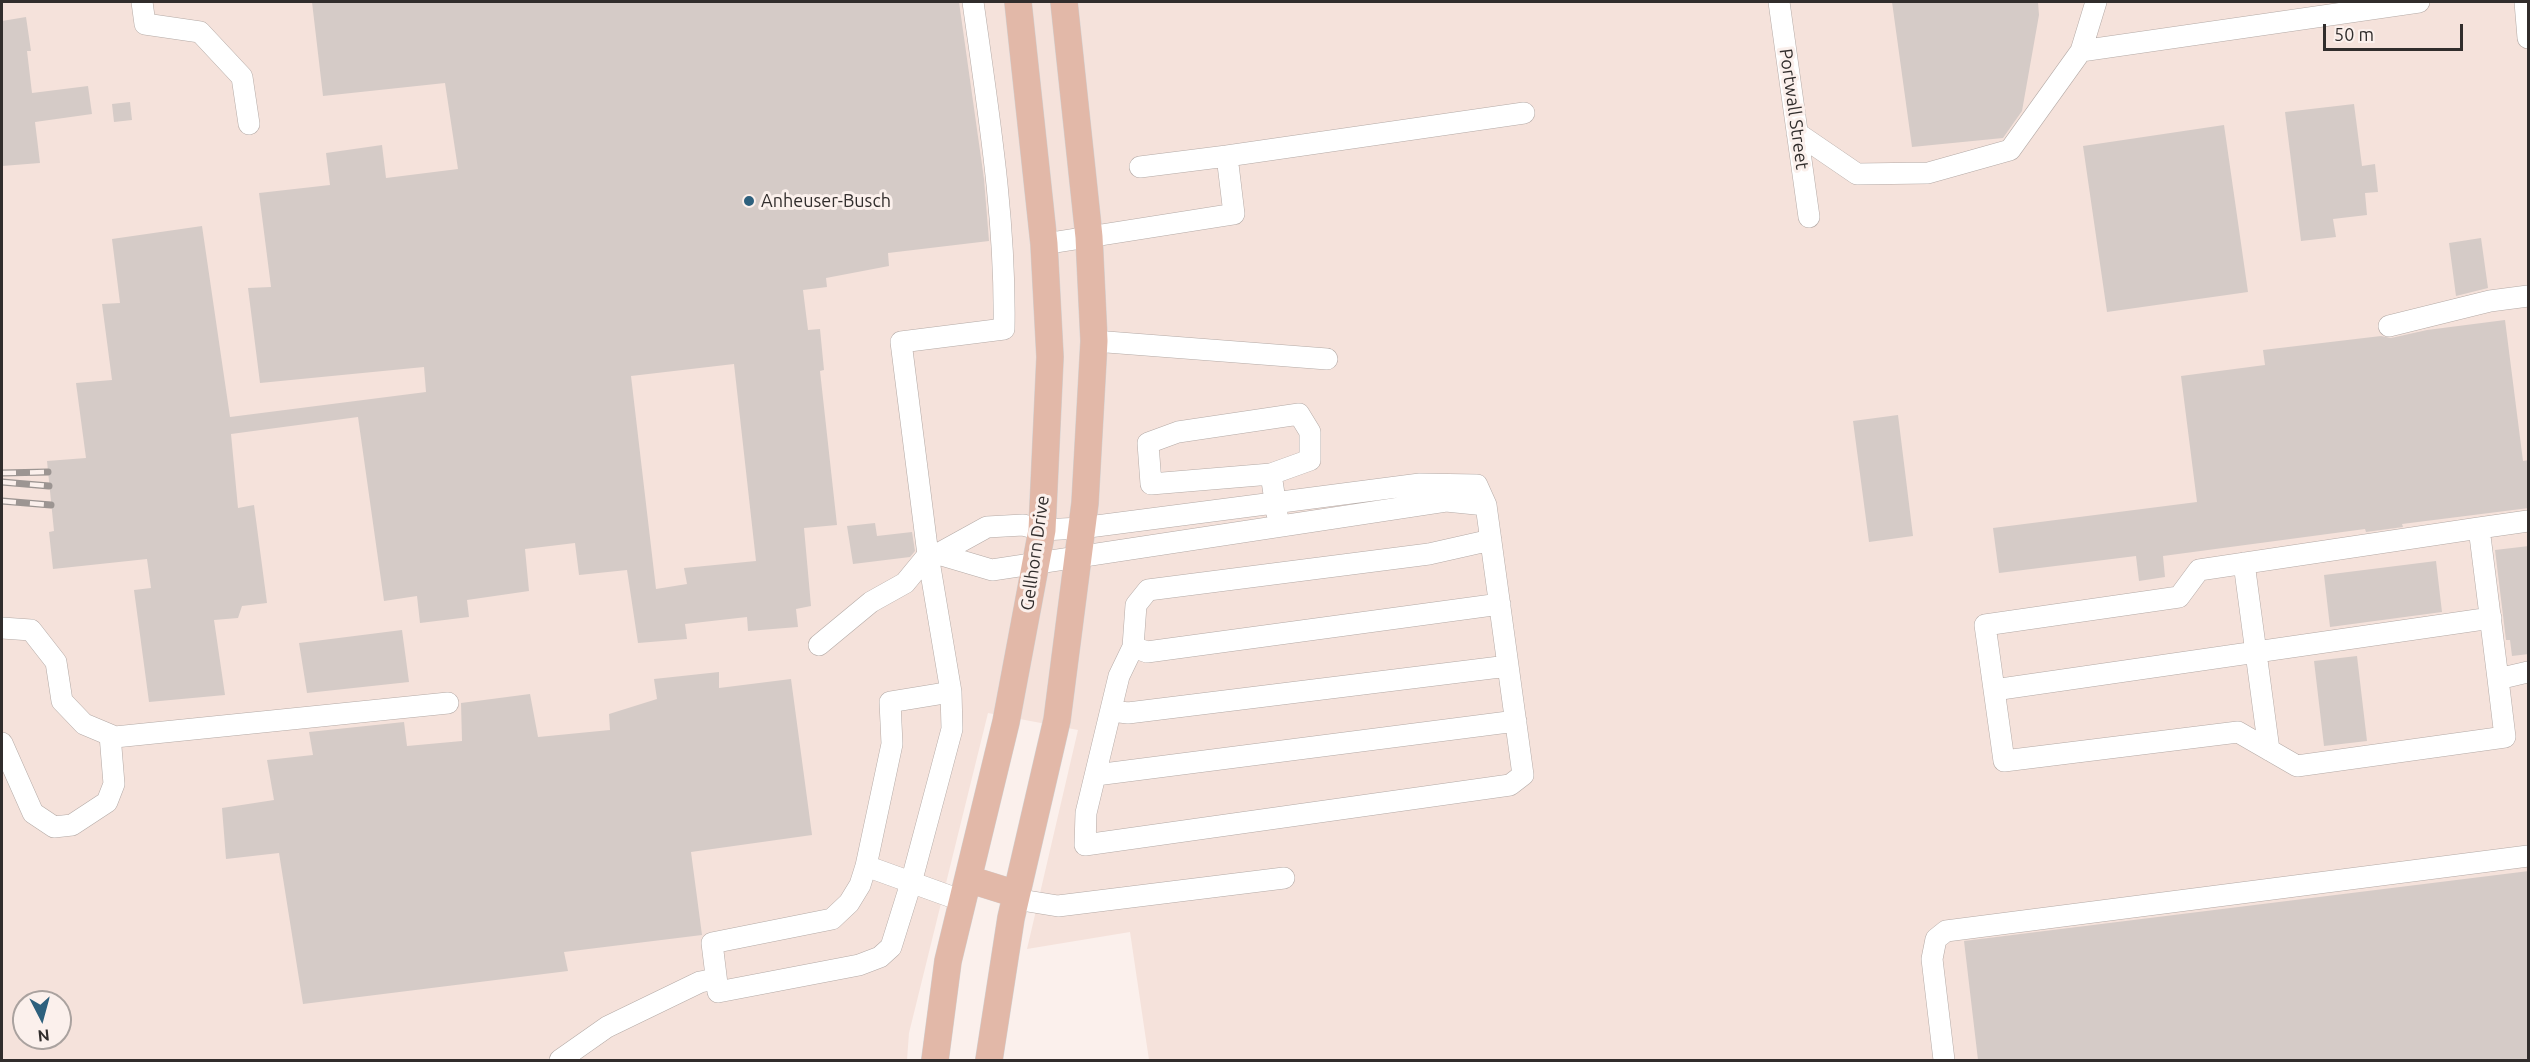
<!DOCTYPE html>
<html>
<head>
<meta charset="utf-8">
<style>
  body { margin:0 }
  #map { position:relative; width:2530px; height:1062px; overflow:hidden; background:#fbf0ec; font-family:Ubuntu,sans-serif }
  canvas { display:block }
  .frame { position:absolute; inset:0; border:3px solid #312d2c; pointer-events:none }
  .north { position:absolute; left:12px; top:990px; width:60px; height:60px; box-sizing:border-box; background:#fbf0ec; border:2px solid #aaa29f; border-radius:50%; rotate:174deg; font-size:16px; font-weight:700; line-height:24px; text-align:center; color:#312d2c }
  .north::after { content:''; display:block; margin:auto; width:21px; height:27px; background:#2d607d; clip-path:polygon(50% 0,100% 100%,50% 72%,0 100%) }
  .scale { position:absolute; left:2323px; top:24px; width:140px; height:27px; box-sizing:border-box; border:3px solid #312d2c; border-top:0; padding-left:8px; font-size:18px; line-height:21px; white-space:nowrap; color:#312d2c; -webkit-text-stroke:4px #fbf0ec; paint-order:stroke }
</style>
</head>
<body>
<div id="map">
<canvas width="2530" height="1062"></canvas>
<div class="frame"></div>
<div class="north">N</div>
<div class="scale">50 m</div>
</div>
<script>
const ctx = document.querySelector('canvas').getContext('2d');
ctx.lineJoin = 'round';
function paint(path, color) { ctx.fillStyle = color; ctx.fill(path, 'evenodd'); }
function stroke(path, color, width, dash) { ctx.strokeStyle = color; ctx.lineWidth = width; ctx.lineCap = dash ? 'butt' : 'round'; ctx.setLineDash(dash || []); ctx.stroke(path); }
function drawText(font, color, halo, rows, align = 'center') {
  ctx.font = font + ' Ubuntu,sans-serif'; ctx.lineWidth = 6; ctx.setLineDash([]); ctx.textBaseline = 'middle'; ctx.strokeStyle = halo; ctx.fillStyle = color; for (const [text, x, y, turn = 0] of rows) {
    ctx.save(); ctx.translate(x, y); ctx.rotate((+turn || 0) * Math.PI / 180); ctx.textAlign = isNaN(turn) ? turn : align; if (halo) ctx.strokeText(text, 0, 0); ctx.fillText(text, 0, 0); ctx.restore();
  }
}
const built = new Path2D(`
  M2,2h2526v1058h-1379l-19,-128 -103,17 51,-219 -90,-17 -79,320 -2,27h-905zM24,1002h36v36h-36z`);
const building = new Path2D(`
  M312,2h647l25,177 5,62 -101,12 1,13 -63,12 1,9 -24,3 5,40 12,-1 4,41 -4,1 17,154 -33,3 7,78 -15,3 2,18 -50,4 -1,-14 -62,7 2,15 -49,4 -11,-73 -48,5 -4,-32 -50,6 4,42 -62,9 2,17 -49,6 -3,-27 -33,5 -26,-184 -127,17 7,74 16,-3 13,98 -25,3 -4,12 -24,2 11,75 -76,7 -15,-112 17,-2 -4,-29 -94,10 -4,-37 5,-1 -7,-70 39,-3 -10,-75 36,-3 -10,-76 18,-1 -8,-64 90,-13 28,191 196,-25 -2,-25 -164,16 -12,-95 23,-1 -12,-94 71,-8 -4,-32 56,-8 4,33 72,-9 -13,-86 -122,13zM734,364l22,197 -72,7 3,16 -31,5 -25,-213z
  M1892,2h146l1,13 -17,96 -19,27 -91,9z
  M26,17l5,34h-4l5,42 56,-7 4,28 -57,8 5,41 -38,3v-145z
  M130,102l2,18 -18,2 -2,-18z
  M2354,104l8,62 13,-2 3,28 -13,1 2,22 -34,4 3,18 -35,4 -16,-129z
  M2224,125l24,167 -141,20 -24,-166z
  M2481,238l7,50 -32,8 -7,-53z
  M2505,320l18,141 6,-1v48l-127,16 1,3 -37,5 -1,-3 -202,27 2,21 -26,4 -3,-25 -137,17 -6,-45 204,-26 -16,-126 84,-11 -2,-15 118,-14 10,2 36,-8z
  M1898,415l15,121 -44,6 -16,-121z
  M875,523l2,13 35,-4 3,19 -5,6 -57,7 -6,-38z
  M2529,546v108l-17,2 -2,-16h-4l-11,-90z
  M2436,561l6,51 -112,15 -6,-52z
  M402,630l7,52 -102,11 -8,-50z
  M2357,656l10,85 -43,5 -10,-85z
  M719,672v16l72,-9 21,156 -121,17 11,83 -138,17 4,19 -265,33 -24,-151 -53,6 -4,-51 52,-8 -7,-40 46,-5 -4,-23 95,-10 3,24 55,-5 -1,-38 69,-9 8,43 72,-7 -1,-16 48,-15 -3,-20z
  M2529,871v189h-551l-14,-119z`);
const minor = new Path2D(`
  M142,2l3,22 55,8 42,45 7,47
  M1779,2l30,215
  M2525,2l3,36
  M2081,51l15,-49
  M1797,133l60,41 71,-1 82,-23 71,-99 338,-49
  M1140,167l87,-11
  M1044,244l190,-30 -7,-58 297,-43
  M2389,326l101,-25 38,-5
  M1094,341l233,18
  M1271,474l39,-14v-28l-11,-18 -121,18 -30,11 3,41 120,-10 6,40
  M1486,505l-9,-20 -57,-1 -339,44 -39,2 -19,-5 -36,2 -49,27 54,16 454,-69 40,4 37,270 -13,10 -425,60 1,-32 33,-137 14,-29 3,-42 12,-15 281,-36 62,-14
  M2528,521l-49,7 19,151 30,-7
  M2479,528l-280,42 -20,27 -194,28 19,136 234,-29 59,34 208,-29 -7,-58
  M2244,563l25,187
  M2,628l29,2 25,32 6,39 22,23 31,13 333,-34
  M819,645l52,-43 34,-19 23,-28 6,-1
  M1133,647l14,5 353,-48
  M1994,690l497,-72
  M951,692l-61,10 2,42 -26,122 -6,19 -11,18 -17,16 -120,24 6,49 141,-27 21,-8 11,-10 20,-64 41,-154 -1,-37 -23,-137 -27,-213 103,-13c2,-110 -16,-219 -31,-327
  M1112,711l16,2 380,-47
  M2,743l31,70 21,14 18,-2 35,-23 7,-18 -4,-49
  M1096,775l420,-54
  M866,866l97,35
  M1015,899l43,7 226,-28
  M560,1060l47,-33 93,-45 16,-3
  M1944,1060l-12,-101 4,-20 10,-8 582,-75`);
const major = new Path2D(`
  M968,879l48,15
  M935,1060l13,-99 58,-239 36,-192 8,-173 -6,-113 -26,-242
  M989,1060l22,-142 46,-198 28,-217 9,-162 -5,-104 -25,-235`);
const rail = new Path2D(`
  M2,473l46,-1
  M2,482l47,4
  M2,501l49,4`);
const markers = [
  [749,201,6,"#2d607d"]
];
const streetNames = [
  ["Portwall Street",1794,109,82],
  ["Gellhorn Drive",1035,553,-82]
];
const poiNames = [
  ["Anheuser-Busch",761,201]
];
paint(built, '#f5e2db');
paint(building, '#d5cbc7');
stroke(minor, '#b4aaa6', 22);
stroke(major, '#d2d1d1', 28);
stroke(minor, '#fff', 21);
stroke(major, '#e2b8a8', 27);
stroke(rail, '#9c9592', 7);
stroke(rail, '#fbf0ec', 4.5, [14]);
for (const [x, y, r, color] of markers) { const dot = new Path2D(); dot.arc(x, y, r, 0, 2 * Math.PI); ctx.fillStyle = color; ctx.fill(dot); stroke(dot, '#fbf0ec', 2); }
drawText('18px', '#312d2c', '#fbf0ec', streetNames);
drawText('18px', '#312d2c', '#fbf0ec', poiNames, 'left');
</script>
</body>
</html>
